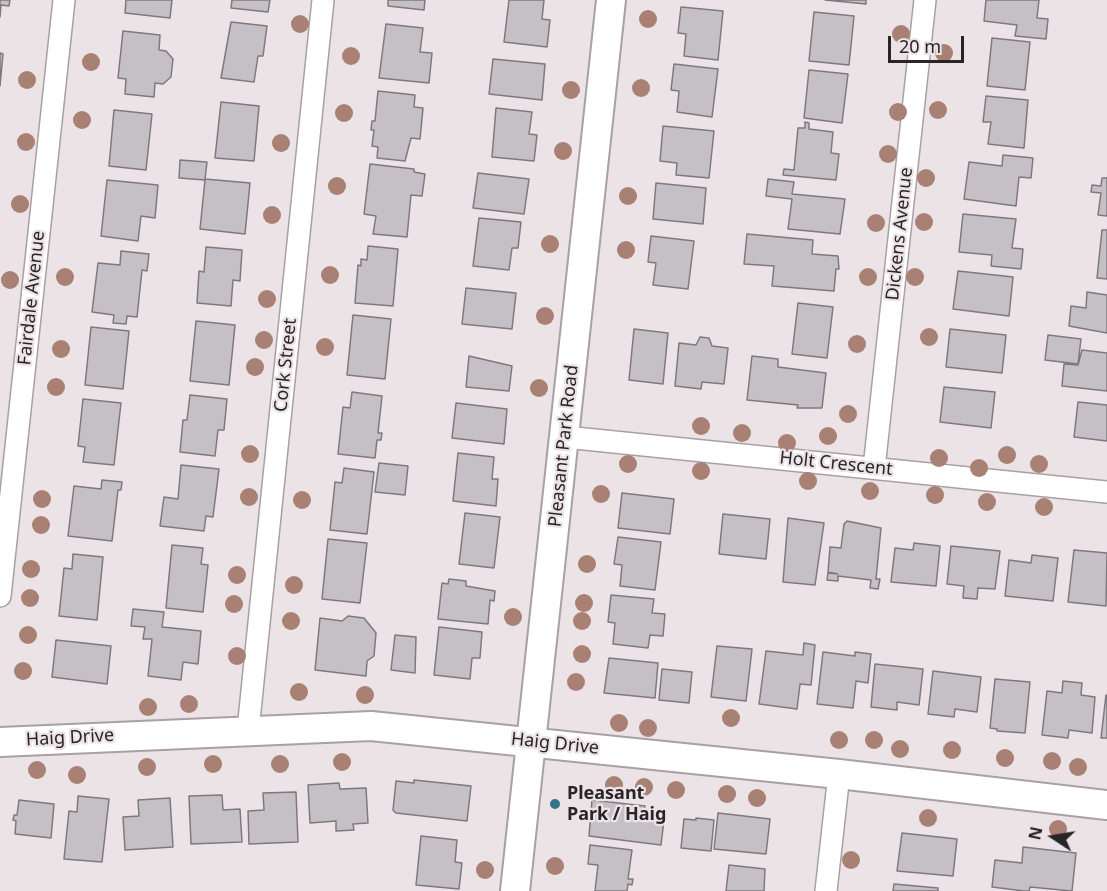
<!DOCTYPE html>
<html>
<head>
<meta charset="utf-8">
<style>
  body { margin:0 }
  #map { position:relative; width:1107px; height:891px; overflow:hidden; background:#ece3e7; font-family:"Noto Sans",sans-serif }
  canvas { display:block }
  .north { position:absolute; left:1023px; top:807px; width:60px; height:60px; -webkit-text-stroke:4px #ece3e7; paint-order:stroke; rotate:282deg; font-size:16px; font-weight:700; line-height:24px; text-align:center; color:#292527 }
  .north::after { content:''; display:block; margin:auto; width:21px; height:27px; background:#292527; clip-path:polygon(50% 0,100% 100%,50% 72%,0 100%) }
  .scale { position:absolute; left:888px; top:36px; width:76px; height:27px; box-sizing:border-box; border:3px solid #292527; border-top:0; padding-left:8px; font-size:18px; line-height:21px; white-space:nowrap; color:#292527; -webkit-text-stroke:4px #ece3e7; paint-order:stroke }
</style>
</head>
<body>
<div id="map">
<canvas width="1107" height="891"></canvas>
<div class="north">N</div>
<div class="scale">20 m</div>
</div>
<script>
const ctx = document.querySelector('canvas').getContext('2d');
ctx.lineJoin = 'round';
function paint(path, color) { ctx.fillStyle = color; ctx.fill(path, 'evenodd'); }
function stroke(path, color, width, dash) { ctx.strokeStyle = color; ctx.lineWidth = width; ctx.lineCap = dash ? 'butt' : 'round'; ctx.setLineDash(dash || []); ctx.stroke(path); }
function drawText(font, color, halo, rows, align = 'center') {
  ctx.font = font + ' "Noto Sans",sans-serif'; ctx.lineWidth = 4.5; ctx.setLineDash([]); ctx.textBaseline = 'middle'; ctx.strokeStyle = halo; ctx.fillStyle = color; for (const [text, x, y, turn = 0] of rows) {
    ctx.save(); ctx.translate(x, y); ctx.rotate((+turn || 0) * Math.PI / 180); ctx.textAlign = isNaN(turn) ? turn : align; if (halo) ctx.strokeText(text, 0, 0); ctx.fillText(text, 0, 0); ctx.restore();
  }
}
const building = new Path2D(`
  M0,0h10l-1,6 -8,-1 -1,12z
  M126,0h46l-2,18 -45,-5z
  M232,0h38l-2,12 -37,-4z
  M388,0h37l-1,10 -36,-4z
  M509,0h35l-2,19 8,1 -3,27 -43,-5z
  M825,0h41v4z
  M986,0h53l-2,18 11,1 -2,20 -31,-3 2,-11 -33,-4z
  M681,7l42,4 -5,49 -34,-4 2,-22 -8,-1z
  M814,12l40,4 -5,49 -40,-4z
  M231,22l36,4 -4,30h-5l-4,26 -33,-4z
  M386,24l37,4 -3,24 12,1 -3,30 -50,-5z
  M123,31l37,4 -1,15 7,1 7,8 -2,18 -8,7 -8,-1 -1,14 -29,-3 1,-15 -8,-1z
  M992,38l38,4 -5,48 -38,-4z
  M0,53l3,1 -3,32z
  M493,59l52,5 -3,36 -53,-6z
  M674,64l44,5 -6,48 -35,-5 2,-21 -8,-1z
  M809,70l39,4 -6,49 -38,-5z
  M378,91l37,4 -1,12 9,1 -3,31 -9,-1 -6,23 -28,-3 1,-11 -6,-1 2,-16h-3l1,-9h3z
  M986,96l42,4 -4,48 -36,-4 3,-22h-8z
  M221,102l38,4 -5,55 -39,-3z
  M496,108l36,4 -3,22 8,1 -3,26 -42,-4z
  M114,110l38,4 -6,56 -37,-4z
  M805,122l4,1v6l24,3 -2,21 8,1 -3,26 -53,-5 1,-6 10,1 4,-42h7z
  M663,126l51,5 -5,47 -33,-3 1,-12 -17,-2z
  M1003,155l30,3 -2,20 -12,-1 -3,29 -52,-7 5,-37 33,4z
  M180,160l27,2 -2,17 45,4 -5,51 -45,-5 5,-49 -26,-2z
  M370,164l44,5v3l11,2 -3,22 -11,-1 -4,42 -34,-3 3,-18 -12,-2z
  M478,173l51,6 -5,35 -51,-6z
  M1102,178h5v38l-9,-1 3,-22 -10,-1 1,-7 9,1z
  M768,179l26,3 -2,12 53,5 -5,35 -52,-5 4,-30 -26,-3z
  M107,180l51,5 -3,33 -14,-2 -3,25 -37,-5z
  M656,183l50,5 -3,36 -50,-5z
  M963,214l53,5 -4,29 11,1 -2,20 -30,-3 1,-11 -33,-3z
  M479,218l42,4 -3,26h-6l-3,22 -36,-4z
  M1102,230h5v49l-10,-1z
  M747,234l66,6 -1,14 26,2 1,13h-3l-2,22 -62,-5 2,-20 -30,-2z
  M651,236l43,5 -6,48 -35,-4 3,-22 -8,-1z
  M368,246l30,3 -5,57 -38,-3 3,-38 3,1v-7l6,1z
  M206,247l36,3 -2,31 -7,-1 -2,26 -34,-3 2,-32 5,1z
  M121,251l28,3 -2,17 -5,-1 -5,47 -10,-1 -1,8 -13,-1 1,-8 -22,-3 6,-49 22,2z
  M958,271l55,6 -4,39 -56,-7z
  M466,288l50,5 -4,36 -50,-5z
  M1087,292l20,3v38l-38,-7 2,-20 15,2z
  M798,303l35,4 -6,51 -35,-4z
  M353,315l38,4 -6,60 -38,-4z
  M196,321l39,4 -6,60 -39,-4z
  M91,327l38,4 -6,58 -38,-4z
  M634,329l34,4 -5,51 -34,-4z
  M950,329l56,6 -4,38 -56,-6z
  M1048,335l33,4 -3,25 -33,-4z
  M700,337l9,1 3,8 16,2 -4,36 -22,-2 -1,7 -26,-3 4,-43 17,2z
  M1082,350l25,3v38l-45,-5 2,-22 14,1z
  M469,356l43,10 -3,25 -43,-4z
  M752,356l26,3v8l48,6 -4,35h-25l1,-3 -51,-5z
  M944,387l51,5 -4,36 -51,-6z
  M352,392l30,4 -4,37h4l-1,7h-4l-2,18 -37,-4 5,-47 7,1z
  M190,395l37,4 -3,31h-6l-3,26 -35,-4 3,-32h4z
  M83,399l38,4 -7,62 -31,-3 2,-15 -7,-1z
  M1078,402l29,3v36l-33,-4z
  M456,403l51,6 -3,35 -52,-6z
  M458,453l36,4 -2,22h6l-2,27 -43,-5z
  M379,463l29,3 -3,29 -30,-3z
  M181,465l38,4 -6,48 -7,-1 -2,15 -44,-5 4,-29 14,2z
  M344,468l30,4 -7,62 -37,-4 5,-48 7,1z
  M102,480l20,2 -1,8h-3l-6,51 -44,-5 6,-50 27,3z
  M622,493l52,6 -4,35 -52,-6z
  M465,513l35,4 -6,51 -35,-4z
  M723,514l47,5 -4,40 -47,-5z
  M788,518l36,5 -9,62 -32,-3z
  M847,521l34,7 -5,51h4l-2,10 -8,-1 1,-8 -33,-4v5l-11,-1 1,-7 10,1 -10,-2 2,-25 11,1 3,-24z
  M618,537l43,5 -6,48 -35,-4 2,-21 -8,-1z
  M328,539l39,4 -7,60 -38,-4z
  M914,543l26,3 -4,40 -45,-4 4,-34 18,2z
  M172,545l31,3 -2,16 7,1 -5,47 -37,-4z
  M951,546l49,5 -5,38 -17,-1 -1,11 -14,-1 1,-12 -17,-2z
  M1074,550l33,3 -1,53 -38,-4z
  M73,554l30,3 -6,63 -38,-4 5,-48 8,1z
  M1032,555l26,3 -5,43 -48,-5 4,-36 22,3z
  M449,579l17,2v5l29,5 -1,10 -4,-1 -2,24 -50,-5 4,-36 6,1z
  M611,595l43,4 -2,14 13,1 -2,22 -13,-1 -2,13 -35,-4 2,-21 -7,-1z
  M133,609l31,3 -2,15 39,4 -3,33 -15,-2 -2,18 -33,-4 4,-37h-9l2,-12 -14,-1z
  M348,616l16,2 12,15 -2,23 -7,5 -1,15 -51,-6 5,-52 22,3z
  M439,627l43,5 -2,26h-8l-2,21 -36,-4z
  M395,635l21,2 -1,36 -24,-3z
  M56,640l55,6 -4,38 -55,-7z
  M804,643l11,2 -4,40 -11,-1 -3,25 -38,-5 7,-53 37,4z
  M717,646l35,3 -6,52 -35,-4z
  M823,652l32,4v-4l16,2 -3,29 -12,-2 -3,27 -36,-4z
  M609,658l49,5 -3,35 -51,-5z
  M875,664l48,5 -4,36 -22,-3v8l-26,-3z
  M662,669l30,3 -3,31 -30,-3z
  M933,671l48,6 -4,35 -22,-3 -1,8 -26,-3z
  M995,679l35,3 -5,51 -28,-2v-2l-7,-1z
  M1063,681l19,2 -1,12 14,2 -3,36 -23,-3 -1,8 -26,-3 5,-44 15,2z
  M1106,695l1,1v42h-6z
  M414,780l57,6 -4,35 -71,-8 -3,-3 3,-29 18,2z
  M339,783l1,6 26,-1 2,35 -15,1 1,6 -18,1v-10l-26,2 -2,-38z
  M296,792l2,50 -49,2 -1,-33 16,-1 -1,-17z
  M222,795l1,15 17,-1 2,33 -51,2 -2,-48z
  M78,796l31,3 -7,63 -38,-3 5,-48 8,1z
  M170,798l3,49 -48,3 -2,-33 16,-1 -1,-16z
  M19,800l35,4 -3,34 -36,-4 1,-13 -3,-1 1,-5h3z
  M592,800l53,6 -2,12 21,2 -3,25 -72,-9z
  M718,813l52,6 -4,35 -52,-5z
  M696,818l18,2 -3,31 -30,-3 3,-29 12,1z
  M902,833l55,6 -4,37 -56,-5z
  M421,836l36,4 -2,22 7,1 -3,26 -43,-4z
  M590,845l42,5 -4,29h5l-1,6 -4,-1 -1,7h-32l3,-26 -10,-1z
  M1023,847l53,6 -4,38 -42,-4 -1,4h-5l-32,-4 3,-27 27,3z
  M729,865l36,4 -1,22h-38z
  M894,884l44,4v3h-45z`);
const street = new Path2D(`
  M565,437l542,55
  M874,468l51,-468
  M0,596l64,-596
  M248,730l75,-730
  M826,891l13,-117`);
const secondary = new Path2D(`
  M0,742l371,-16 468,48 268,31
  M515,891l96,-891`);
const trees = [
  [648,19],
  [300,24],
  [901,34],
  [944,53],
  [351,56],
  [91,62],
  [27,80],
  [641,88],
  [571,90],
  [938,110],
  [898,112],
  [344,113],
  [82,120],
  [26,142],
  [281,143],
  [563,151],
  [888,154],
  [926,178],
  [337,186],
  [628,196],
  [20,204],
  [272,215],
  [924,222],
  [876,223],
  [550,244],
  [626,250],
  [330,275],
  [65,277],
  [868,277],
  [915,277],
  [10,280],
  [267,299],
  [545,316],
  [929,337],
  [264,340],
  [857,344],
  [325,347],
  [61,349],
  [255,367],
  [56,387],
  [539,388],
  [848,414],
  [701,426],
  [742,433],
  [828,436],
  [787,443],
  [250,454],
  [1007,455],
  [939,458],
  [628,464],
  [1039,464],
  [979,468],
  [701,471],
  [808,481],
  [870,491],
  [601,494],
  [935,495],
  [249,497],
  [42,499],
  [302,500],
  [987,502],
  [1044,507],
  [41,525],
  [587,564],
  [31,569],
  [237,575],
  [294,585],
  [30,598],
  [584,603],
  [234,604],
  [513,617],
  [291,621],
  [582,621],
  [28,635],
  [582,654],
  [237,656],
  [23,671],
  [576,682],
  [299,692],
  [365,695],
  [189,704],
  [148,707],
  [731,718],
  [619,723],
  [648,728],
  [839,740],
  [874,740],
  [900,749],
  [952,750],
  [1005,758],
  [1052,761],
  [342,762],
  [213,764],
  [280,764],
  [147,767],
  [1078,767],
  [37,770],
  [77,775],
  [614,785],
  [644,787],
  [676,790],
  [727,794],
  [757,798],
  [928,818],
  [1058,829],
  [851,860],
  [555,866],
  [485,870]
];
const markers = [
  [555,804,6,"#347388"]
];
const streetNames = [
  ["Dickens Avenue",900,234,-84],
  ["Fairdale Avenue",32,298,-84],
  ["Cork Street",286,365,-84],
  ["Pleasant Park Road",564,446,-84],
  ["Holt Crescent",836,464,6],
  ["Haig Drive",70,738,-3],
  ["Haig Drive",555,744,6]
];
const poiNames = [
  ["Pleasant",567,794],
  ["Park / Haig",567,815]
];
paint(building, '#c5c0c6');
stroke(building, '#7e797f', 1.5);
stroke(street, '#a8a0a4', 24);
stroke(secondary, '#a8a0a4', 32);
stroke(street, '#fff', 21);
stroke(secondary, '#fff', 28);
ctx.fillStyle = '#a98074';
for (const [x, y] of trees) { ctx.beginPath(); ctx.arc(x, y, 9, 0, 2 * Math.PI); ctx.fill(); }
for (const [x, y, r, color] of markers) { const dot = new Path2D(); dot.arc(x, y, r, 0, 2 * Math.PI); ctx.fillStyle = color; ctx.fill(dot); stroke(dot, '#ece3e7', 2); }
drawText('18px', '#292527', '#ece3e7', streetNames);
drawText('bold 18px', '#292527', '#ece3e7', poiNames, 'left');
</script>
</body>
</html>
